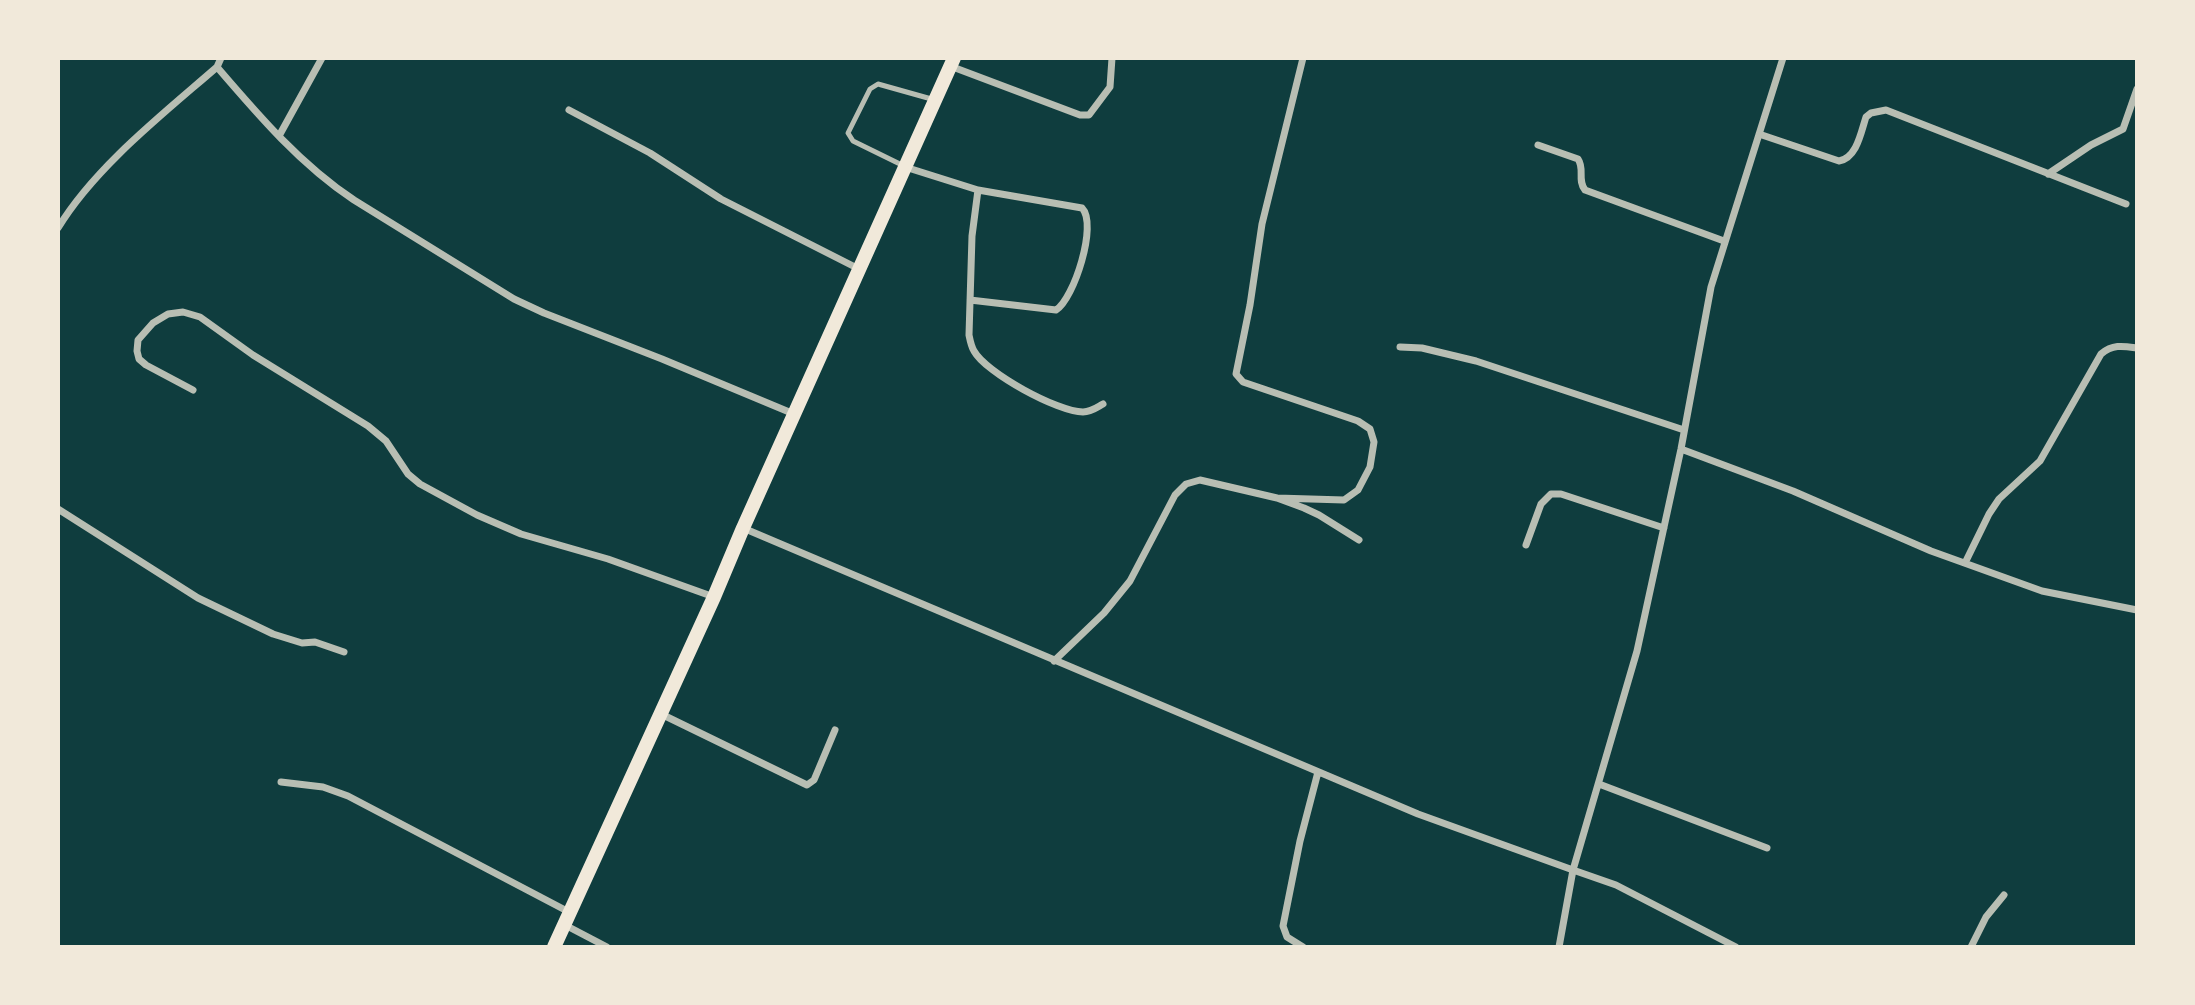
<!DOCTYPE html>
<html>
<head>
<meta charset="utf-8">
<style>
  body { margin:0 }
  #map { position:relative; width:2195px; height:1005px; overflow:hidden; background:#0f3d3e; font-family:"Nunito Sans",sans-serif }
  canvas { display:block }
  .frame { position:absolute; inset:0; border:60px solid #f1e9da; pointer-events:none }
</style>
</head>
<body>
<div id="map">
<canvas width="2195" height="1005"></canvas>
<div class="frame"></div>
</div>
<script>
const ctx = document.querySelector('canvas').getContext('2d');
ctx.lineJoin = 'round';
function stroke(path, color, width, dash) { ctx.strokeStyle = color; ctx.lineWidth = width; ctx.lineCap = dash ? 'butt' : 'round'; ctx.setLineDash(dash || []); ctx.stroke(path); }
const service = new Path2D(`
  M904,166l-51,-25 -5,-8 22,-44 8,-5 57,16`);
const minor = new Path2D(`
  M221,58l-4,9c42,49 84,98 137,133l160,99 30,14 118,46 132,55
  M950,66l130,49h9l21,-28 2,-29
  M569,110l81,43 71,46 138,70
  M1759,134l80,27c18,-3 22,-29 27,-44l5,-4 15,-3 240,94
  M279,136l43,-78
  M1538,145l40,14c7,10 -1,21 7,31l139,51
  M905,167l73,23 -6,46 -3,99c1,5 2,11 5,16 12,22 84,61 109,61 8,0 13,-4 20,-8
  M2048,174l43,-29 32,-16 14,-40
  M58,228c37,-61 105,-114 159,-161
  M970,300l86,10c18,-11 42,-86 26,-102l-104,-18
  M1400,347l22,1 54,13 208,69
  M193,390l-47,-25 -7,-6 -2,-8 1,-11 15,-17 15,-9 15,-2 17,5 53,38 115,71 18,15 22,33 12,10 57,31 44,19 87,25 106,38
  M1681,449l112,42 138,60 111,40 95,19
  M1277,498l67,2 14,-10 12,-23 4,-25 -4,-13 -12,-8 -115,-39 -7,-8 14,-69 12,-81 41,-166
  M58,509l140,89 75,36 29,9 13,-1 29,10
  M743,528l675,286 155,56 64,-219 44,-202 30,-162 72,-229
  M1526,545l15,-41 10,-10h10l103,34
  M1965,563l24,-49 10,-15 41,-38 61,-107c12,-10 22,-8 36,-6
  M1054,661l50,-48 26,-32 45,-86 11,-11 14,-4 77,18 27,10 15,7 40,25
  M661,714l146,71 7,-5 21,-50
  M281,782l42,5 25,9 221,116
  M1599,784l168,64
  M565,925l42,22
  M1303,947l-16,-10 -4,-11 17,-85 18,-69
  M1559,947l14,-77 43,15 120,62
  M1971,947l15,-30 18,-22`);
const secondary = new Path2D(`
  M554,947l160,-350 29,-69 211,-470`);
stroke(service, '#b8beb3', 5);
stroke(minor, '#b8beb3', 7);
stroke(secondary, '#f1e9da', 14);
</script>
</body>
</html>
